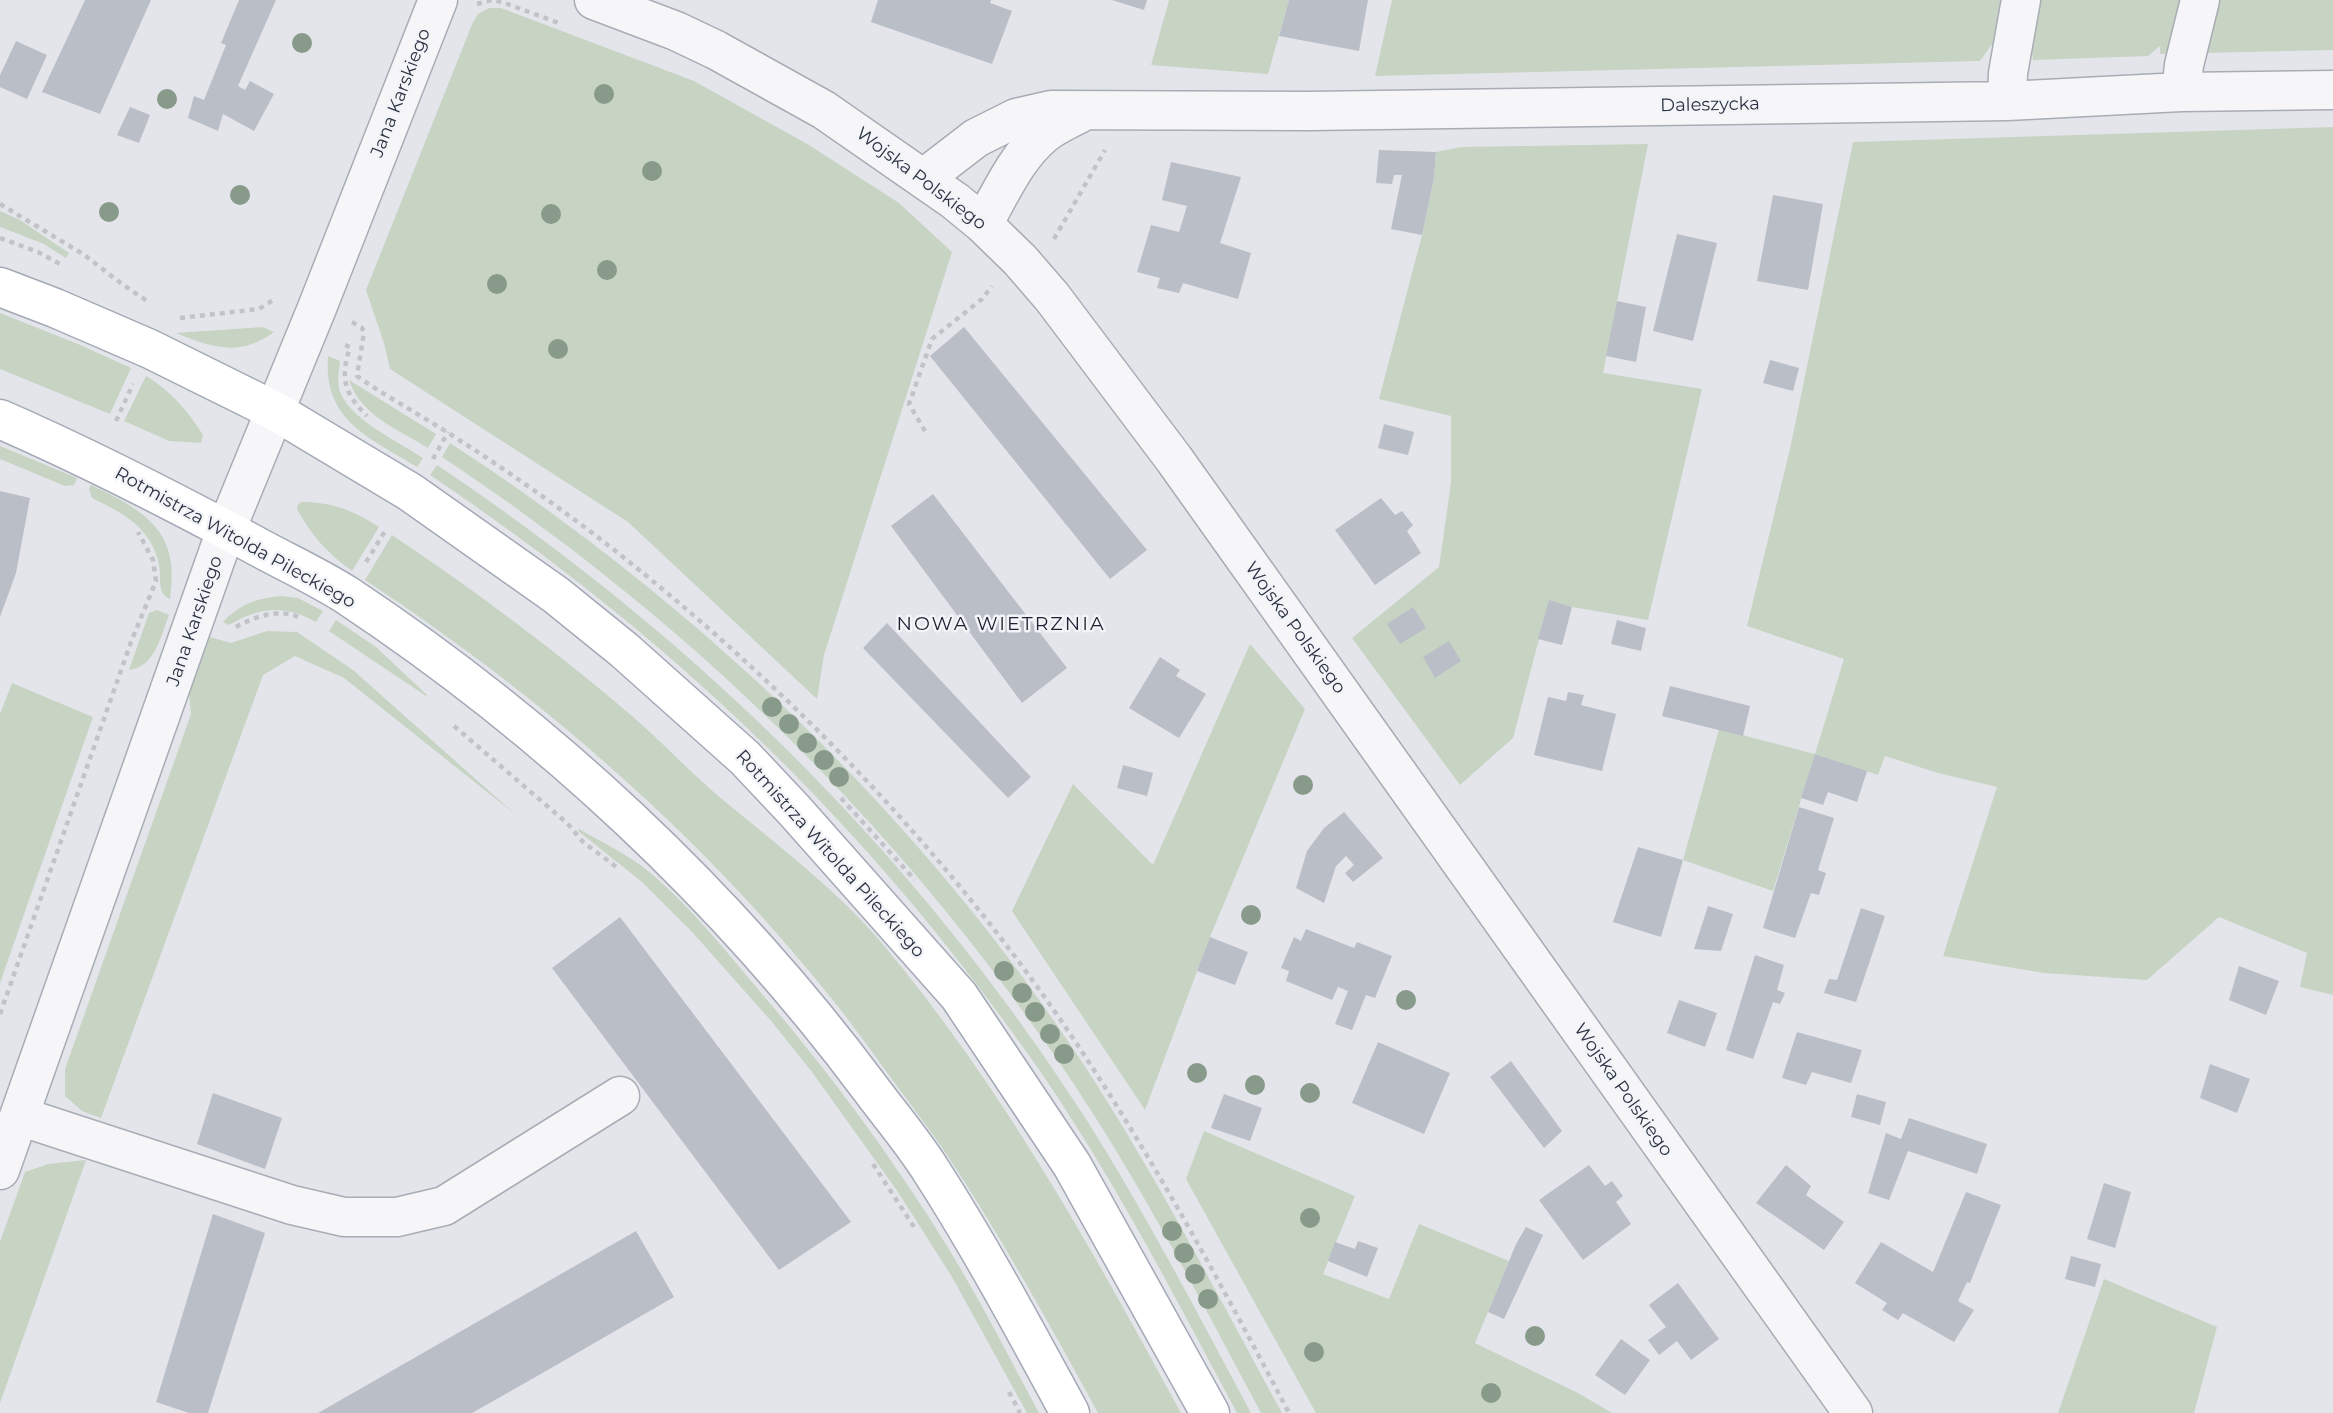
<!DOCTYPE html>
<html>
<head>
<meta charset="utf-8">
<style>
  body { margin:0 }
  canvas { display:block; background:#e3e5ea }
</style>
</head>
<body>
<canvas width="2333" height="1413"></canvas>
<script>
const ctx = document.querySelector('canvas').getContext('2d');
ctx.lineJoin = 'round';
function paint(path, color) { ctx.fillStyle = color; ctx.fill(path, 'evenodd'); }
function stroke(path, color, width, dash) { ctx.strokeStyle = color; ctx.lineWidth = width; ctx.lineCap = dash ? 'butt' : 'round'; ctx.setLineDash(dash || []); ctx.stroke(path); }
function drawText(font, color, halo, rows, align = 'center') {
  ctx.font = font + ' Montserrat,sans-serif'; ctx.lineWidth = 5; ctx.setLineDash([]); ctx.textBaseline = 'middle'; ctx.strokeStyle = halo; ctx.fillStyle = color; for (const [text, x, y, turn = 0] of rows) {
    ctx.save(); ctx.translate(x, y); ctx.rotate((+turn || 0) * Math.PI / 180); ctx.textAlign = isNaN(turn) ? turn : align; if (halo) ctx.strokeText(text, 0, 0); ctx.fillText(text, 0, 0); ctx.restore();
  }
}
const green = new Path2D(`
  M1169,0h120l-21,74 -117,-9z
  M1392,0h610l-9,43 -13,18 -605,15z
  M2038,0h295v50l-173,4v-8l-12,10 -115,4 -3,-23z
  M489,8h12l193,73 115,64 90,58 53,49 -128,403 -7,44 -189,-177 -238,-153 -6,-26 -18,-53 107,-268 5,-8z
  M2333,127v868l-33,-8 7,-34 -88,-36 -72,63 -103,-7 -101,-17 54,-169 -59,-14 -53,-17 -7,19 -63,-21 -42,137 -90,-31 36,-131 96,25 29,-95 -97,-33 43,-177 63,-307z
  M1648,144l-45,229 99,16 -54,231 -76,-13 -23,-6 -36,137 -53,47 -108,-147 87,-71 12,-84v-67l-72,-17 43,-164 12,-57 2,-26 25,-5z
  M0,211l20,9 49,33 -3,5 -22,-14 -44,-17z
  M0,313l78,31 53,24 -21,46 -110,-45z
  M263,327l11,5c-34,25 -61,16 -98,1z
  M328,356l12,5c-1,11 -4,22 1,33 12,27 58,48 82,64l-6,9c-47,-29 -94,-46 -89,-111z
  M146,376c25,15 42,35 57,59l-2,8 -32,-2 -45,-20z
  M349,380l87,54 -8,14c-29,-18 -68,-33 -79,-68z
  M450,443c250,163 472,374 636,625 72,111 133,229 196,345h-21c-67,-126 -133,-254 -216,-371 -164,-234 -365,-427 -603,-585z
  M0,446l77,32 -3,7 -9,1 -65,-27z
  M437,465c261,175 479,389 649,654 60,95 112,195 165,294h-14c-65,-122 -129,-246 -209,-359 -166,-235 -360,-419 -598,-579z
  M91,485c54,26 90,46 79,114 -14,-6 -8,-21 -11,-34 -1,-7 -4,-14 -7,-20 -13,-25 -36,-35 -60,-47l-3,-9z
  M302,502c31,0 52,9 77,25l-27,44c-24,-17 -41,-36 -55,-62l1,-5z
  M392,535c84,56 164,116 240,181 29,25 55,53 84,78 57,48 116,91 165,148 121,144 211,307 300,471h-83c-48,-88 -96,-175 -151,-258 -17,-25 -35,-49 -53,-73 -18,-24 -35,-49 -54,-73 -132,-168 -297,-312 -475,-429z
  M282,596l16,2 25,13 -7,11c-32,-18 -56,-15 -87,3l-6,-3c17,-18 34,-24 59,-26z
  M157,610l12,5c-8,21 -14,52 -40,55l20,-57z
  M336,620l40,27 51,48 -1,1 -97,-65z
  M267,631l30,1 56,38 163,145 -172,-137 -49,-22 -32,19 -162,443 -19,-7 -17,-15v-27l126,-355 -2,-22 21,-55 21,6z
  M1250,644l55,65 -95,228 -65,173 -133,-199 61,-127 80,81z
  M12,683l81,34 -93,266v-269z
  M579,829c21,12 44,23 64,38 43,34 84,85 119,127 68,79 130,163 185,252 33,54 62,111 92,167h-12l-75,-136 -54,-85 -86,-120 -40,-50 -79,-89 -51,-51 -64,-51z
  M1204,1131l151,65 -32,78 66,25 30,-75 90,37 -34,82 103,50 34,20h-296l-130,-234z
  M86,1160l-86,243v-161l25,-70 23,-8z
  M2104,1279l113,48 -23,86h-136z`);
const building = new Path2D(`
  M85,0h66l-51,114 -58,-22z
  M239,0h37l-38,86 7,4 5,-9 24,13 -20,37 -31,-17 -5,17 -30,-13 6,-22 10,4 22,-55 -5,-2z
  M878,0h113l-1,3 22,8 -20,53 -121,-42z
  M1112,0h35l-3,10z
  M1289,0h79l-9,51 -80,-15z
  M16,41l31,14 -20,44 -27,-12v-12z
  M130,107l20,8 -11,28 -22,-8z
  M1379,150l57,2 -2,26 -12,57 -31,-6 11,-54h-8l-2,9 -16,-1z
  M1171,162l70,15 -21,66 31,10 -13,46 -55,-16 -4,10 -22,-5 3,-10 -23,-6 14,-47 28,7 8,-26 -25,-6z
  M1773,195l50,9 -15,86 -51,-9z
  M1677,234l40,9 -24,98 -40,-10z
  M1617,301l29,6 -10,55 -30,-6z
  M964,327l183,223 -37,29 -180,-223z
  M1770,360l29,8 -6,23 -30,-8z
  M1384,424l30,8 -6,23 -30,-7z
  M0,491l30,7 -14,75 -16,44z
  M933,494l134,174 -45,35 -131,-177z
  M1381,498l14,17 7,-4 11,14 -6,6 14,22 -46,32 -40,-55z
  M1549,600l23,7 -10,38 -24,-6z
  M1413,607l13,21 -26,16 -13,-20z
  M1617,620l29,8 -5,23 -30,-7z
  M887,623l144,154 -23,21 -145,-150z
  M1449,641l12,20 -26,17 -12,-21z
  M1160,657l20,13 -4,6 30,18 -27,44 -50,-30z
  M1670,686l80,20 -7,30 -81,-20z
  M1568,692l16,3 -3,10 35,9 -14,57 -68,-16 14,-58 18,4z
  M1815,754l52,17 -10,31 -29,-10 -5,13 -22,-7z
  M1123,765l30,8 -6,23 -30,-8z
  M1799,807l35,11 -16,52 8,3 -7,22 -8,-2 -16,45 -32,-10z
  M1344,812l39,46 -30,24 -8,-9 9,-8 -8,-9 -10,10 -12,37 -28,-15 11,-37 17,-23z
  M1638,847l45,13 -22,77 -48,-15z
  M1708,906l25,8 -12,37 -27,-2z
  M1861,908l24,8 -29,86 -32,-9 5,-14 8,1z
  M620,917l231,305 -72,48 -227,-302z
  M1306,929l48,19 3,-6 35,14 -17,42 -9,-3 -14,35 -17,-6 13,-33 -10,-4 -6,13 -46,-19 3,-10 -8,-3 13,-31 7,4z
  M1210,937l38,15 -13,33 -38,-14z
  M1755,955l29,10 -7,25 8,3 -5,11 -7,-2 -20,57 -27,-9z
  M2239,966l40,15 -13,34 -37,-15z
  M1679,1000l38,13 -12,34 -38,-14z
  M1797,1032l65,18 -11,33 -39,-11 -6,13 -24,-7z
  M1378,1042l72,31 -26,61 -72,-31z
  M1511,1061l51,70 -18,17 -54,-71z
  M2210,1064l40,15 -13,34 -37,-15z
  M213,1093l69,25 -17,51 -68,-25z
  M1224,1094l38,14 -12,33 -39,-13z
  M1857,1094l29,8 -6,23 -29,-8z
  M1909,1118l78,26 -10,30 -69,-23 -19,49 -21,-7 18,-60 15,6z
  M1589,1165l16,21 7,-5 11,15 -7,6 15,22 -48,36 -44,-60z
  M1786,1165l25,21 -5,9 38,27 -20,28 -68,-47z
  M2104,1183l27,9 -16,56 -28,-9z
  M1966,1192l35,13 -31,78 -3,-1 -9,19 16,9 -20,32 -51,-29 -5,7 -16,-10 5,-7 -32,-20 26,-41 52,30z
  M213,1214l52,19 -57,180h-19l-33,-11z
  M1526,1227l17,8 -39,84 -16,-7 28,-68z
  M636,1231l38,66 -135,78 -67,38h-154z
  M1358,1241l20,7 -11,29 -39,-16 7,-19 20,7z
  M2071,1256l30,8 -6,23 -30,-8z
  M1678,1283l41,56 -28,21 -14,-19 -18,14 -11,-15 18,-13 -17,-22z
  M1621,1339l29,21 -25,35 -30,-20z`);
const path = new Path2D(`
  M477,4l15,-4 10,2 59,22
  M0,204l83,50 39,30 25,17
  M0,238l38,14 22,12
  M1054,239l51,-89
  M180,318l79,-9 17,-11
  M352,322l10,6 2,4 -7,44c31,22 64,39 96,60 64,41 126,85 185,133 174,141 332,309 454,498 72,111 135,228 197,346
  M345,345l5,2c-10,31 -6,46 17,69
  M116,421l17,-37
  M925,431l-16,-27 23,-65 50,-40 10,-13
  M433,459l15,-27
  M366,562l21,-34
  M236,627c17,-10 44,-19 62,-10
  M454,726l113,97 16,19 36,27
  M841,798l74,82
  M0,1014l131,-372 25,-61 -3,-21 -15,-28
  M873,1164l43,66
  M1009,1392l11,21`);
const minor = new Path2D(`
  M594,0l82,31 40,19 108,60 131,91 28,23 37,36 32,37 122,162 679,954
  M2181,92l3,-27 16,-65
  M2007,101l1,-28 13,-73
  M924,178l52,-40 40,-20 35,-8 259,1 697,-10 174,-9 152,-2
  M983,224c18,-31 33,-67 61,-90 11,-9 26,-15 38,-22
  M19,1116l273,89 52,12h53l47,-11 176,-110
  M0,1170l226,-640 91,-222 121,-308`);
const major = new Path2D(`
  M0,287l55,21 95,41 125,62 135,81 146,103 68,55 121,108 49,52 165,186 113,169 138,248
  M0,419c85,37 167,79 249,123 32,18 68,34 99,54 200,133 378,299 522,492 20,27 44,55 62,84 50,78 94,160 138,241`);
const trees = [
  [302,43],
  [604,94],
  [167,99],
  [652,171],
  [240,195],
  [109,212],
  [551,214],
  [607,270],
  [497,284],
  [558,349],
  [772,707],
  [789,724],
  [807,743],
  [824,760],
  [839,777],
  [1303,785],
  [1251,915],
  [1004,971],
  [1022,993],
  [1406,1000],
  [1035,1012],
  [1050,1034],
  [1064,1054],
  [1197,1073],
  [1255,1085],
  [1310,1093],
  [1310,1218],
  [1172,1231],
  [1184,1253],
  [1195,1274],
  [1208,1299],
  [1535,1336],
  [1314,1352],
  [1491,1393]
];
const streetNames = [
  ["Jana Karskiego",401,93,-69],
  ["Daleszycka",1710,105,-1],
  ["Wojska Polskiego",921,179,37],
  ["Rotmistrza Witolda Pileckiego",235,538,29],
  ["Jana Karskiego",195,621,-71],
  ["Wojska Polskiego",1295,628,54],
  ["Rotmistrza Witolda Pileckiego",830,854,48],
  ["Wojska Polskiego",1623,1090,55]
];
const neighbourhoodNames = [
  ["NOWA WIETRZNIA",1001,624]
];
paint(green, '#c7d4c4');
paint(building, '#babec7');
stroke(minor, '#a8acb4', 41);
stroke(major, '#a3a9b6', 41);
stroke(path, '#c1c3c9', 4.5, [5, 5]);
stroke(minor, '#f6f6f9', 38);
stroke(major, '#fff', 38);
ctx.fillStyle = '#889a89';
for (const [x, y] of trees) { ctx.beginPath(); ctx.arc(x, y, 10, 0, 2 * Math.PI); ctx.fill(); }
drawText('18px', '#2b3242', '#f3f4f8', streetNames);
ctx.letterSpacing = '2px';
drawText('19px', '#1d2333', '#f3f4f8', neighbourhoodNames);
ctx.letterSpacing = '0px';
</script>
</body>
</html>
